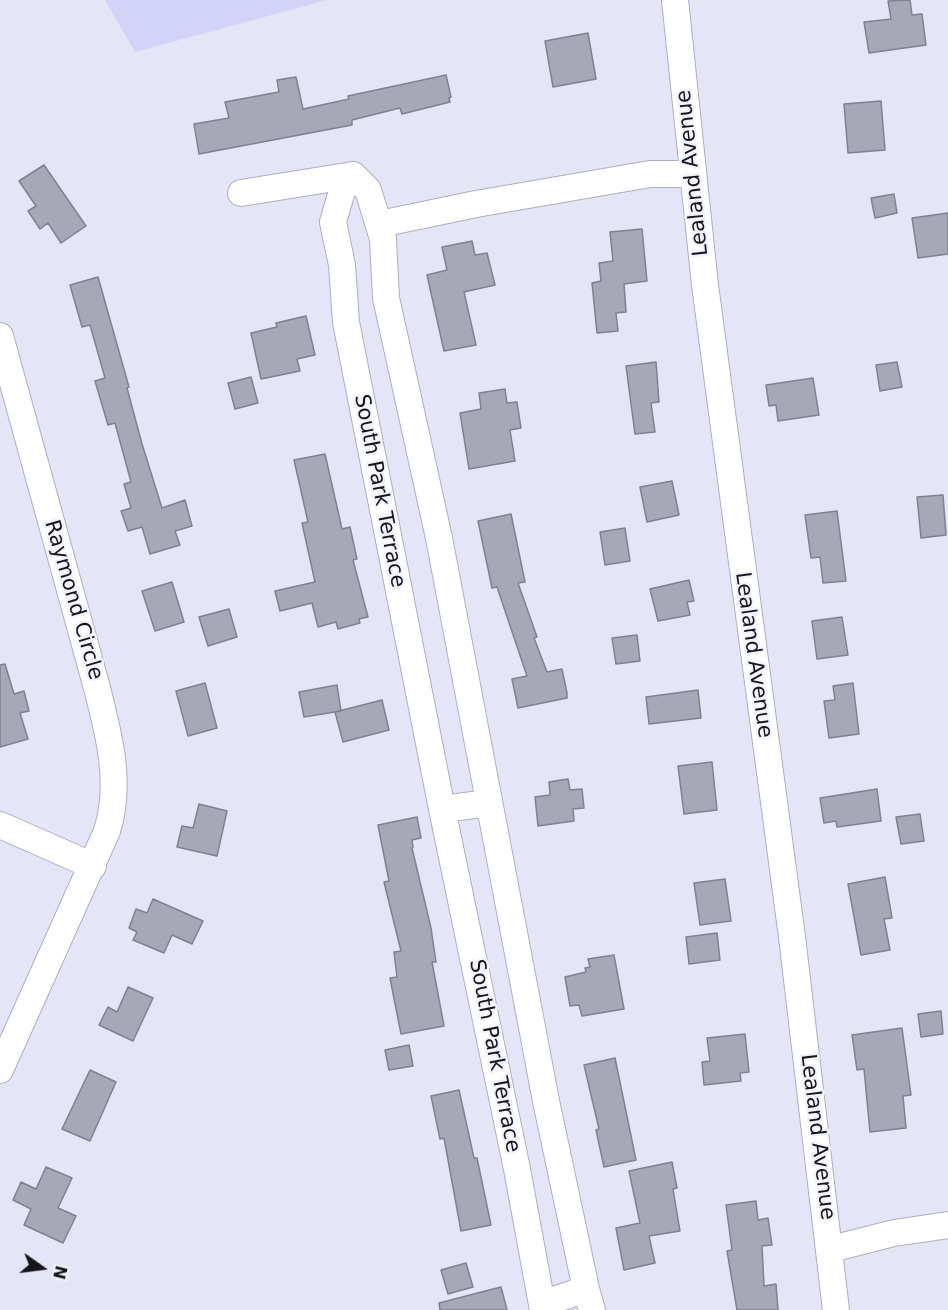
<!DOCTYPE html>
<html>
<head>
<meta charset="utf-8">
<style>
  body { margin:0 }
  #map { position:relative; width:948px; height:1310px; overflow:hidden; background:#e4e5f7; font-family:"DejaVu Sans",sans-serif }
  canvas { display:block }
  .north { position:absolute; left:12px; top:1238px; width:60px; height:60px; -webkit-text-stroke:4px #f3f3fe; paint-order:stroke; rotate:104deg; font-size:16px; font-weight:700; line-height:24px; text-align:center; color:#15151b }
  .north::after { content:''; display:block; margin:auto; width:21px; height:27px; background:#15151b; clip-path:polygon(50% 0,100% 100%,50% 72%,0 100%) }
</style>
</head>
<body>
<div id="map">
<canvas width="948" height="1310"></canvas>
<div class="north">N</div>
</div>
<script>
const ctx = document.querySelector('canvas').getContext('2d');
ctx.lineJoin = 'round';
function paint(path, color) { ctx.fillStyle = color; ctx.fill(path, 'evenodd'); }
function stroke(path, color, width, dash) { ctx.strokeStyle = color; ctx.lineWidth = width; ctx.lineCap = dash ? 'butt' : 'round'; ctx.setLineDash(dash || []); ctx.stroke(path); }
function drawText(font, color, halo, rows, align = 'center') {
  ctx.font = font + ' "DejaVu Sans",sans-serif'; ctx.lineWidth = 5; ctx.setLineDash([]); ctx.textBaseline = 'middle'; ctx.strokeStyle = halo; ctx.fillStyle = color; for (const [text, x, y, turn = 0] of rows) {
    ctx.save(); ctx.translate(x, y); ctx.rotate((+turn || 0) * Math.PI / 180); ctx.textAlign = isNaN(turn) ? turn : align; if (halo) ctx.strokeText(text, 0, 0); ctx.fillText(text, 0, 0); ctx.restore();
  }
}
const green = new Path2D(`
  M105,0h222l-192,52z`);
const building = new Path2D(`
  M910,0l2,15 10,-1 4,31 -57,8 -5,-31 27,-3 -3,-18z
  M588,33l8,46 -43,8 -8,-46z
  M446,75l5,22 -2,1 1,4 -48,12 -2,-6 -48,12v5l-153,29 -5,-30 35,-6 -4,-16 54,-10 -2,-12 19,-3 7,32 46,-10 -1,-3z
  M881,101l4,49 -37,3 -4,-49z
  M44,165l42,61 -25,17 -13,-20 -8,6 -12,-18 8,-5 -17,-25z
  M894,194l3,19 -22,5 -4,-20z
  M948,213v41l-30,4 -6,-40z
  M642,229l5,52 -23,3 2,28 -10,1 2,18 -21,2 -5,-50 9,-2 -2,-18 14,-2 -3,-29z
  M472,241l3,14 12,-2 8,32 -31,7 12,53 -32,6 -17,-76 20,-5 -5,-23z
  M98,277l31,110 -2,1 15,56 20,64 23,-8 7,26 -17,5 5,14 -30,9 -8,-27 -14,4 -7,-20 10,-3 -7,-24 7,-2 -16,-59 -7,2 -13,-44 10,-3 -15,-53 -8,2 -12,-42z
  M306,316l9,39 -18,4 3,12 -39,8 -10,-46 26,-6 -1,-4z
  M656,362l3,40 -8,1 4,29 -20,2 -9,-68z
  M897,362l5,25 -22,4 -4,-26z
  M251,377l7,26 -23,6 -7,-26z
  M813,378l6,37 -41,6 -2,-16 -7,1 -3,-21z
  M505,389l2,14 10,-1 4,26 -11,2 5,31 -46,8 -9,-56 21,-4 -2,-16z
  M325,454l17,75 8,-2 7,32 -4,1 15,57 -9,2 1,4 -22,6 -2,-7 -18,5 -6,-24 -32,8 -5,-20 40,-9 -13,-59 6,-1 -14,-62z
  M672,481l7,34 -32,7 -7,-35z
  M943,495l3,40 -25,3 -4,-41z
  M837,511l9,70 -23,2 -3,-26 -9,1 -6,-43z
  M511,514l14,68 -7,1 19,54 -3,1 13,34 15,-3 5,24v5l-49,10 -6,-29 15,-3 -30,-89 -5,1 -14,-67z
  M625,528l5,33 -25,4 -5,-33z
  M689,580l5,21 -7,1 3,13 -32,6 -8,-32z
  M172,582l12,40 -29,9 -13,-40z
  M229,609l8,28 -29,9 -9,-29z
  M842,617l6,38 -31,4 -5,-38z
  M637,635l3,26 -24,3 -4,-26z
  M5,664l9,30 10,-3 5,20 -9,2 8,26 -28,8v-82z
  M205,683l12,45 -29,8 -12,-45z
  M853,683l6,51 -30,4 -5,-37 11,-1 -2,-14z
  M337,685l4,26 -37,6 -5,-25z
  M698,690l3,28 -52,6 -3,-27z
  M382,700l7,30 -46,12 -8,-30z
  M712,762l5,48 -33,4 -6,-48z
  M568,779l2,11 12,-1 2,19 -11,1 1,12 -36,5 -3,-29 15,-2 -1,-13z
  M877,789l4,32 -44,6 -1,-6 -12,2 -4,-25z
  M199,804l28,7 -10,45 -40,-9 5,-21 11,2z
  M920,814l4,27 -23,3 -5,-27z
  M417,817l4,21 -9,2 1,7 -1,1 19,80 5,34h-4l12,64 -43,8 -11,-56 7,-1 -3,-25 7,-1 -17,-69 5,-1 -11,-56z
  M885,877l7,41 -8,1 6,31 -29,5 -13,-71z
  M725,879l6,42 -31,4 -6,-42z
  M153,899l50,22 -11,23 -20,-9 -8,18 -31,-13 4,-8 -8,-4 7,-19 11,4z
  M717,933l3,27 -31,4 -3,-27z
  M614,955l10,54 -42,7 -3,-11 -9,1 -5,-29 21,-5 -1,-4 5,-1 -2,-8z
  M128,987l25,11 -20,43 -34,-16 9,-18 9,5z
  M941,1011l2,23 -22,3 -3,-23z
  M902,1028l9,67 -8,1 3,32 -36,4 -6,-63 -7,1 -5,-35z
  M745,1034l4,38 -9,1 1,8 -37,4 -2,-23 8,-1 -3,-23z
  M409,1045l4,21 -24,4 -4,-20z
  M615,1058l21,102 -32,7 -8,-37 3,-1 -15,-64z
  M90,1070l26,12 -26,59 -28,-12z
  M459,1090l15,68h3l14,67 -30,6 -17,-93 -4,1 -9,-43z
  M672,1162l5,26 -4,1 7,42 -31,5 6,27 -31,7 -8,-42 24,-5 -11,-52z
  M46,1167l26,11 -14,30 18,8 -13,27 -39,-18 7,-16 -18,-9 8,-18 15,7z
  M756,1201l2,19 10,-2 4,27 -10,1 2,40 12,-2 2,26h-41l-10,-59 5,-1 -6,-45z
  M466,1263l7,24 -25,7 -7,-24z
  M501,1287l6,23h-67l-1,-7z`);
const street = new Path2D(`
  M675,0l30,285 87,652 44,373
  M353,175l15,15 15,49 3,59 53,240 107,563 40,188 6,21
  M353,175l-11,16 -9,31 9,43 4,57 96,487 75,360 26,141
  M241,193l112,-18
  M380,224l96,-20 174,-30h43
  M0,336l97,352c12,47 25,95 10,143l-107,239
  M442,809l47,-6
  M0,825l93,41
  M831,1249l63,-16 54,-8
  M542,1304l44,-15`);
const streetNames = [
  ["Lealand Avenue",693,173,-96],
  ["South Park Terrace",379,491,79],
  ["Raymond Circle",73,600,74],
  ["Lealand Avenue",753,655,82],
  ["South Park Terrace",494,1056,79],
  ["Lealand Avenue",817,1137,83]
];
paint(green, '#d2d3f6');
paint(building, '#a6a7b7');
stroke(building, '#808090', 1.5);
stroke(street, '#aeaebf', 28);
stroke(street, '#fff', 26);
drawText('21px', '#15151b', '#f3f3fe', streetNames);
</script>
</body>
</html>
